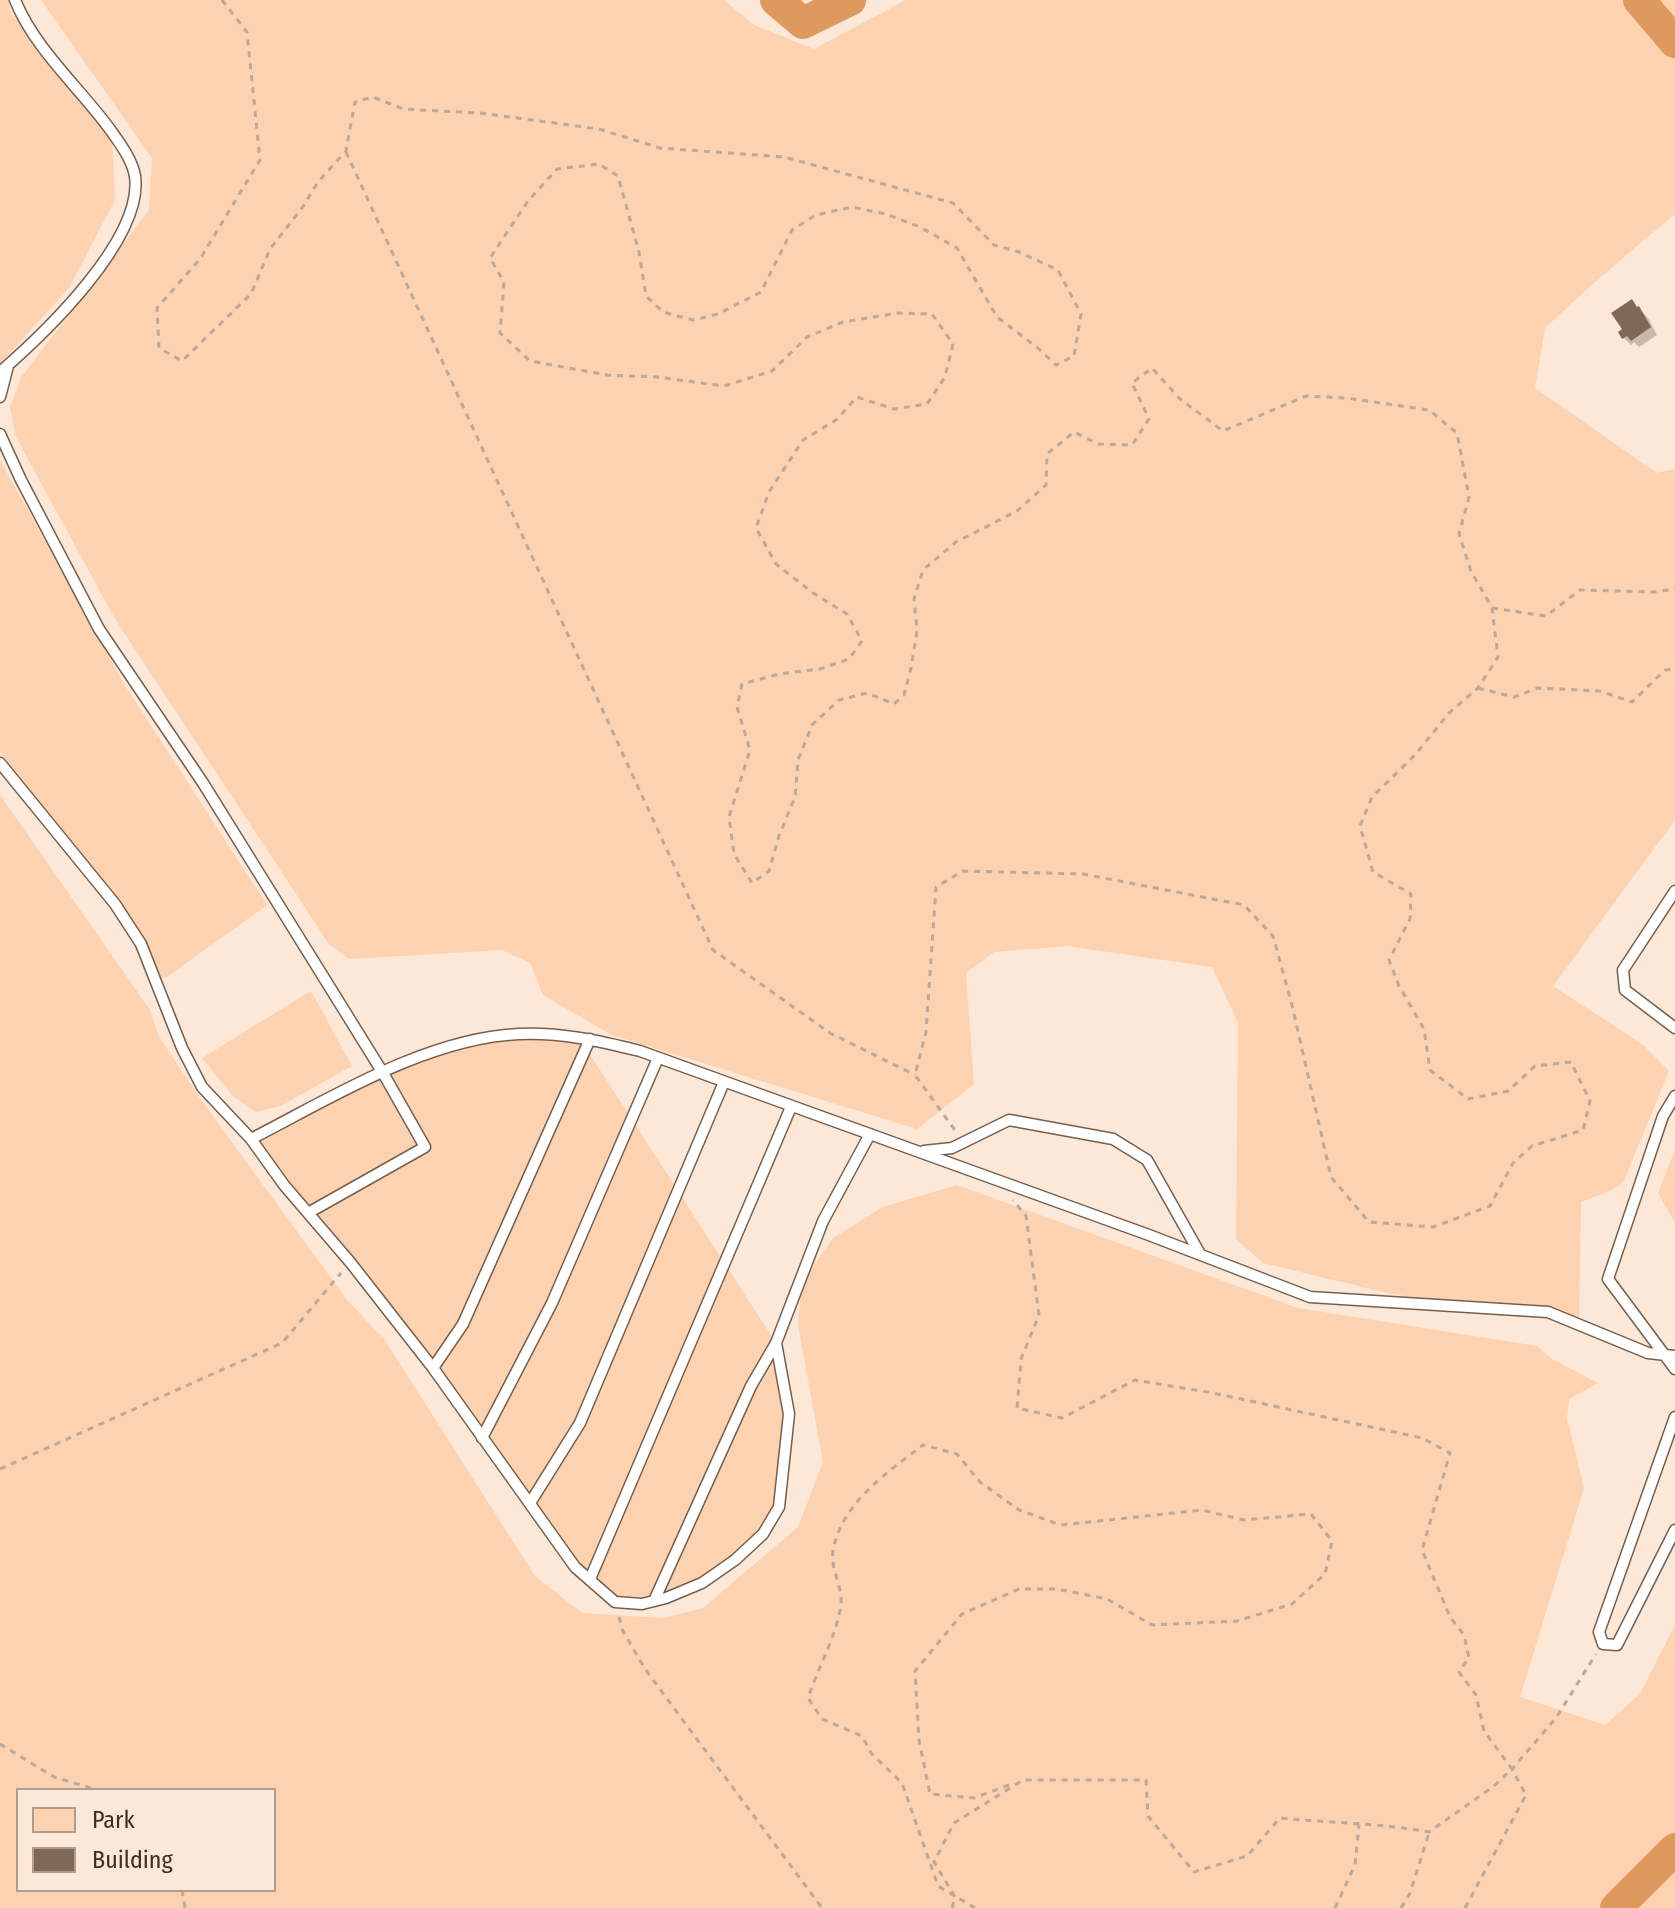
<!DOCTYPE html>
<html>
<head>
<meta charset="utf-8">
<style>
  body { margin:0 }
  #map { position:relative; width:1675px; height:1908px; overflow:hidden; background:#fde7d6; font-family:"Fira Sans Condensed",sans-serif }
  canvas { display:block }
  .legend { position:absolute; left:16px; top:1788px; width:260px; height:104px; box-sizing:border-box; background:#fde7d6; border:2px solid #af9d90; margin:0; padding:10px 14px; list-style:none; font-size:24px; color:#392f27 }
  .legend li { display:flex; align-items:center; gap:16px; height:40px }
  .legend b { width:40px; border:2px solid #af9d90 }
</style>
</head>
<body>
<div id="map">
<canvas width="1675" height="1908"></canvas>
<ul class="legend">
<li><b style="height:22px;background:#fcd2b0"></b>Park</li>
<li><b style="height:22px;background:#7f6856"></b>Building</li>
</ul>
</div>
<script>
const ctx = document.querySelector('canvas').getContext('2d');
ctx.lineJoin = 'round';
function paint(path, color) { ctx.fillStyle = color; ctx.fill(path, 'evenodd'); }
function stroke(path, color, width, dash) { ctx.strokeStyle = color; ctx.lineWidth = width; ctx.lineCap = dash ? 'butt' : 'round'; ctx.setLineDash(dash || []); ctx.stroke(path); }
const green = new Path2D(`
  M0,0h8l3,13 101,119 3,68 -46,88 -69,76z
  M41,0h683l30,25 60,24 92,-49h769v214l-78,66 -52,48 -10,60 122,85 18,-4v351l-122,166 90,59 26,26 -46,112 -13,8 -29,11 -2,122 -187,-30 -129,-31 -27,-24 2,-216 -26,-56 -145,-21 -73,6 -28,21 8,111 -57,45 -305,-94 -69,-40 -13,-32 -28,-13 -153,9 -20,-15 -214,-325 -99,-182 -6,-30 12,-31 127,-166 3,-52z
  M0,460l124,224 143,221 -103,74 -164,-227z
  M0,795l150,215 8,25 41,62 148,203 37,39 151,237 47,37 82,5 39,-10 95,-81 25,-65 -25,-137 3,-41 32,-46 50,-31 74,-22 341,123 239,38 15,13 46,24 -29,16 -2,20 17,69 -64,209 85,28 35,-31 35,-69v283h-1675zM18,1790h256v100h-256z
  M311,991l41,75 -72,40 -24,6 -23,-16 -31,-38z
  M518,1034l60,2 198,307 13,71 -10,93 -16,27 -28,26 -69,38 -51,4 -40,-35 -93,-129 -231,-299 132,-66 86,-31z
  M1675,1150v73l-17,-30z`);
const shadow = new Path2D(`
  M1632,302l16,16 9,17 -18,12 -5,-5 -3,3 -7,-7z`);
const river = new Path2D(`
  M776,0l27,23 47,-23
  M1639,0l36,42
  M1616,1908l59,-59`);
const building = new Path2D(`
  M1632,299l5,8 2,-1 12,21 -20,14 -4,-5 -5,3 -4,-7 4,-3 -11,-16z`);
const path = new Path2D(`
  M222,0l25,32 13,128 -60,99 -43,49 2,40 23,13 69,-67 19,-45 32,-41 16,-26 28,-31 9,-49 18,-5 30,12 77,4 119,16 61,19 124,9 169,46 41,42 25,7 39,18 23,44 -7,42 -18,9 -18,-17 -41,-31 -40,-69 -37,-21 -34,-13 -34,-7 -36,8 -24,15 -31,62 -43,22 -25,6 -30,-8 -17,-16 -7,-44 -21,-76 -19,-12 -42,5 -29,32 -38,57 14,24 -4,51 30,28 77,14 50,2 67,9 48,-15 35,-34 36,-15 55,-9 34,1 21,30 -8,33 -18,27 -33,5 -37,-12 -21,23 -33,20 -34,52 -13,36 20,36 37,29 34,21 15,27 -13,18 -29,10 -41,5 -37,10 -5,23 13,43 -21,67 5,37 18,29 17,-12 10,-35 16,-39 3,-37 14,-35 27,-25 28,-7 27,11 10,-9 7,-27 6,-37 -3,-32 9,-29 33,-28 61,-31 29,-26 1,-31 27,-22 24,12 34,1 17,-26 -17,-36 20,-15 28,31 43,32 83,-35 40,2 83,12 28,23 12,64 -10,37 12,37 21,37 6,49 -20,31 -29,25 -34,42 -43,42 -12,29 13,46 38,22 -1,25 -21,41 10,26 25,43 6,41 38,29 40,-8 27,-25 36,-4 19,39 -7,29 -51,16 -19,17 -23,43 -57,21 -64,-5 -38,-45 -39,-172 -19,-69 -29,-31 -161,-31 -120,-3 -27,16 -10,145 -11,43 42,58
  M346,152l367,798 117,83 85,42
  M1492,608l54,8 34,-26 74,2 21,-3
  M1478,688l36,9 24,-9 62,3 32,11 33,-32 10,-1
  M0,1469l282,-126 59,-70
  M619,1617l4,14 22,38 177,239
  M0,1744l54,33 43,13
  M182,1890l3,18
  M952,1908l3,-11 -21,-35 20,-39 69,-43h123l2,36 46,56 53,-16 33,-38c50,5 100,5 149,14l65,-46 18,-17 -28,-38 -8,-36 -17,-23 10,-14 -5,-23 -14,-18 -28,-67 28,-97 -28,-15 -209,-45 -78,-13 -73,38 -45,-10 4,-49 18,-44 -13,-99 -13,-16
  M975,1908l-37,-22 -36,-103 -31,-30 -9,-17 -40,-17 -14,-21c10,-30 28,-61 33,-93 2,-18 -11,-37 -8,-54 8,-48 55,-79 90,-106l34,9 23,28 39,28 42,15 141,-15 42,10 67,-6 21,27 -7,33 -33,30 -55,17 -85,4 -45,-26 -50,-10h-38l-57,25 -47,57 4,69 11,54 44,4 40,-15
  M1335,1908l20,-43 4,-40
  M1401,1908l9,-15 19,-60
  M1465,1908l61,-113 -14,-26 44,-51 40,-64`);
const service = new Path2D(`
  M0,372c44,-38 144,-133 135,-196 -3,-17 -16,-34 -26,-48 -31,-42 -74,-79 -94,-128
  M0,397l8,-31
  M0,434l21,46 78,149 104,154 180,290 42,74 -117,66
  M0,763l115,141 26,40 41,104 20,39 49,52 33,46 66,77 83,106 142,199 40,35 27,2 24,-6 36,-15 33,-23 28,-26 16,-27 10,-93 -13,-71 47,-122 47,-87
  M1675,891l-52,79 2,20 50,38
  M1675,1096l-12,20 -55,163 67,90
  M251,1139c80,-41 176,-101 268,-105 41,-2 81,7 121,17l509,184 161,62 238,15 100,41 27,3
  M924,1151l28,-3 57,-28 104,19 34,21 53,94
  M433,1368l30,-44 127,-285
  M1675,1417l-76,215 4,12 14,1 58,-115
  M482,1438l70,-135 106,-245
  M530,1503l50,-80 144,-341
  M590,1579l201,-472
  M654,1601l97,-215 25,-43`);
paint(green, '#fcd2b0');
paint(shadow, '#0003');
stroke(river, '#de995f', 32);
paint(building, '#7f6856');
stroke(service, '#765f4d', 13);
stroke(path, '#bba99b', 3, [6, 6]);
stroke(service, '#fff', 10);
</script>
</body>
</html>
